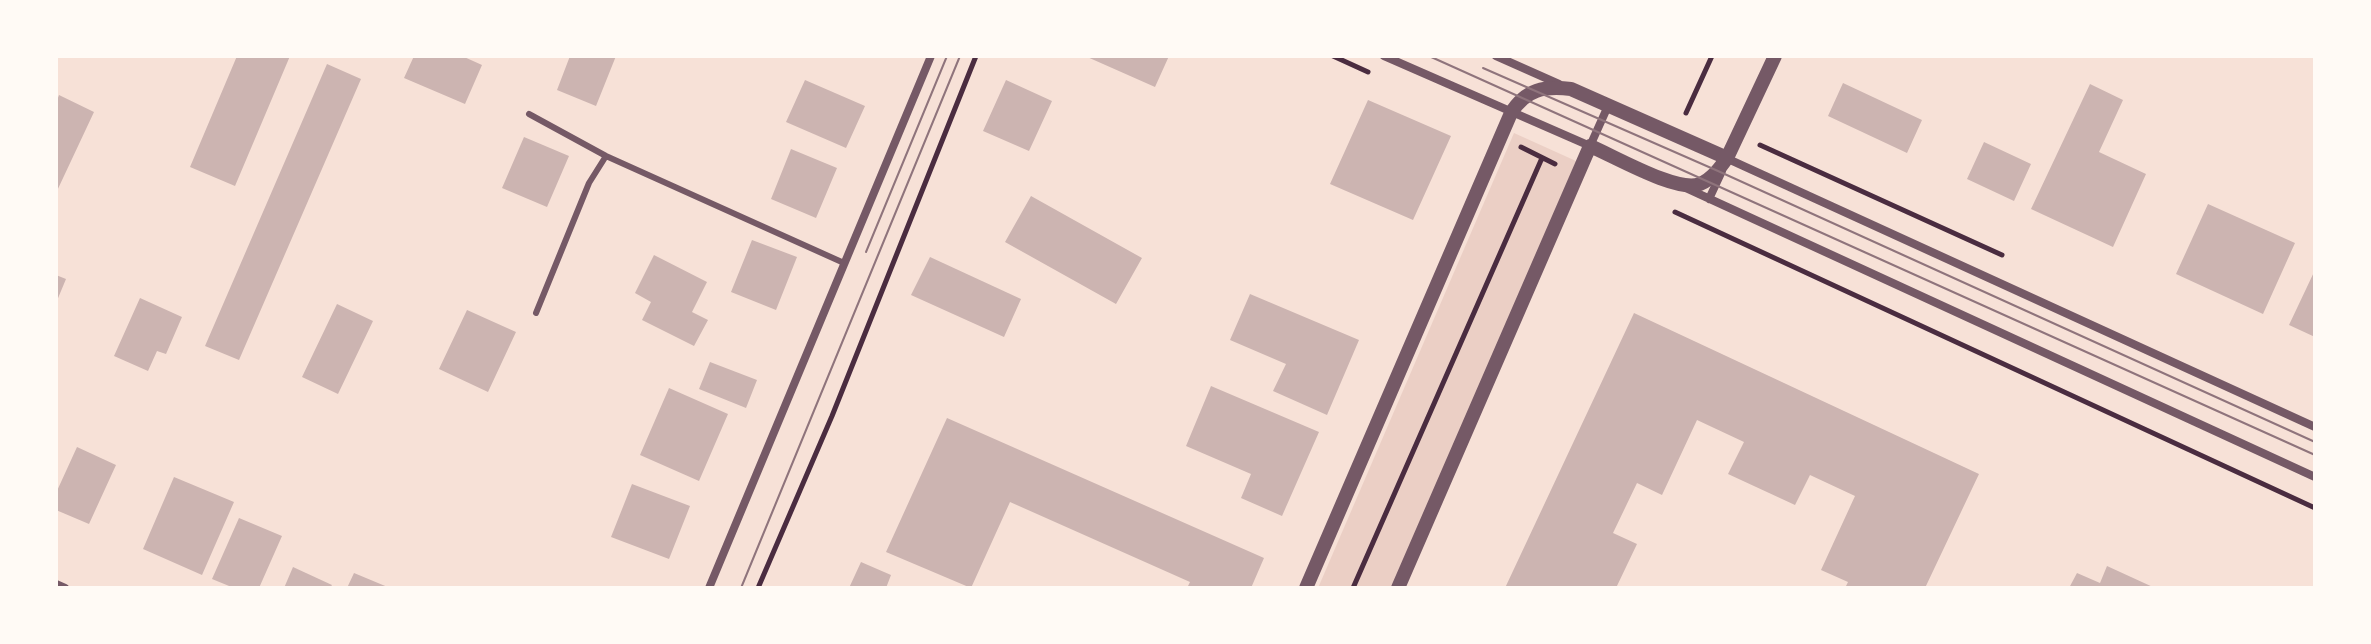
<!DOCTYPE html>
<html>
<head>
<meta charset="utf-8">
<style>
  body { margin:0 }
  #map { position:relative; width:2371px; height:644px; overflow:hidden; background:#f7e1d7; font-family:Montserrat,sans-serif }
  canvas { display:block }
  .frame { position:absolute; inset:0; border:58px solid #fffaf5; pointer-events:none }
</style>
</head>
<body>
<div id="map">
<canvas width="2371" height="644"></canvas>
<div class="frame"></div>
</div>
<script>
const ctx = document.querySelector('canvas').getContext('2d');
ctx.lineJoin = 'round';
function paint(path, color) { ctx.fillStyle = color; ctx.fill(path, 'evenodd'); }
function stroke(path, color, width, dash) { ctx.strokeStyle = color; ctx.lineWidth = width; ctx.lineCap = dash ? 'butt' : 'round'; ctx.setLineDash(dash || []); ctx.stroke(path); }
const green = new Path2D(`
  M1514,133l62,28 -179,427h-79z`);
const building = new Path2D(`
  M237,56h53l-55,130 -45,-19z
  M414,56h48l20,9 -17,39 -61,-26z
  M570,56h46l-20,50 -39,-16z
  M1085,56h84l-14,31z
  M327,64l34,15 -122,281 -34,-14z
  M805,80l60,26 -19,42 -60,-26z
  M1006,80l46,21 -23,50 -46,-20z
  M1843,83l79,37 -15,33 -79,-37z
  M2090,84l33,16 -24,52 47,22 -33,73 -82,-38z
  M59,95l35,17 -38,81v-90z
  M1368,100l83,36 -38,84 -83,-36z
  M524,137l45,19 -22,51 -45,-19z
  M1984,142l47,22 -17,37 -47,-22z
  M791,149l46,19 -21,50 -45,-19z
  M1031,196l111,62 -26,46 -111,-62z
  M2208,204l87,39 -32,71 -87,-40z
  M752,240l45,17 -21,53 -45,-18z
  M654,255l53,27 -15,30 16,8 -14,26 -52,-26 9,-18 -16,-9z
  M930,257l91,42 -17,38 -93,-42z
  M2315,270v67l-26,-12z
  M56,275l10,4 -10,24z
  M1250,294l109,46 -32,75 -54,-24 13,-27 -56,-24z
  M140,298l42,19 -16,37 -9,-3 -9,20 -34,-15z
  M337,304l36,17 -35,73 -36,-17z
  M467,310l49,22 -28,60 -49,-23z
  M1634,313l345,161 -54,114h-80l3,-6 -27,-12 34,-74 -45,-21 -15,30 -67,-31 16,-32 -47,-22 -35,75 -25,-12 -24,50 24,11 -21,44h-111z
  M710,362l47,18 -11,28 -47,-19z
  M1211,386l108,46 -37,84 -41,-18 10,-24 -65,-28z
  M669,388l59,26 -29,67 -59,-26z
  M947,418l317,140 -13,30h-64l3,-6 -180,-80 -39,86 -85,-36z
  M77,447l39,18 -27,59 -33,-14v-17z
  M174,477l60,25 -32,73 -59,-26z
  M632,484l58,22 -21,53 -58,-22z
  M239,518l43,18 -23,52h-25l-22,-9z
  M861,562l30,13 -5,13h-37z
  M2107,566l48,22h-86l8,-15 23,10z
  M293,567l39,18 -2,3h-46z
  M354,573l36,15h-43z`);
const path = new Path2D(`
  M1333,56l35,16
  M1686,113l26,-57
  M1760,145l242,110
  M1521,147l34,17
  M1675,212l640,296
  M758,588l74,-172 144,-360
  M1353,588l189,-430`);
const service = new Path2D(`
  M529,114l77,42 238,107
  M536,313l53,-130 17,-27`);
const minor = new Path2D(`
  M1384,56l206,90 18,-40
  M1496,56l63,28
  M1726,158l589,269
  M1686,188l629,289
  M1709,199l13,-28
  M56,584l9,4
  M709,588l222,-532`);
const tertiary = new Path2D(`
  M1306,588l205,-475c15,-24 33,-27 60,-24l156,69
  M1398,588l192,-442c24,10 87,47 110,38 12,-5 20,-16 27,-26l48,-102`);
const tram = new Path2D(`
  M1429,56l886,399
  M1483,68l235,103 597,271
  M866,252l81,-196
  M741,588l219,-532`);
paint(green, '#ebcfc5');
paint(building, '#ccb4b1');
stroke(path, '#4a2c40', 5);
stroke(service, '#755966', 6);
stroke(minor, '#755966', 8);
stroke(tertiary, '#755966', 14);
stroke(tram, '#8f747c', 2);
</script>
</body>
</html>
